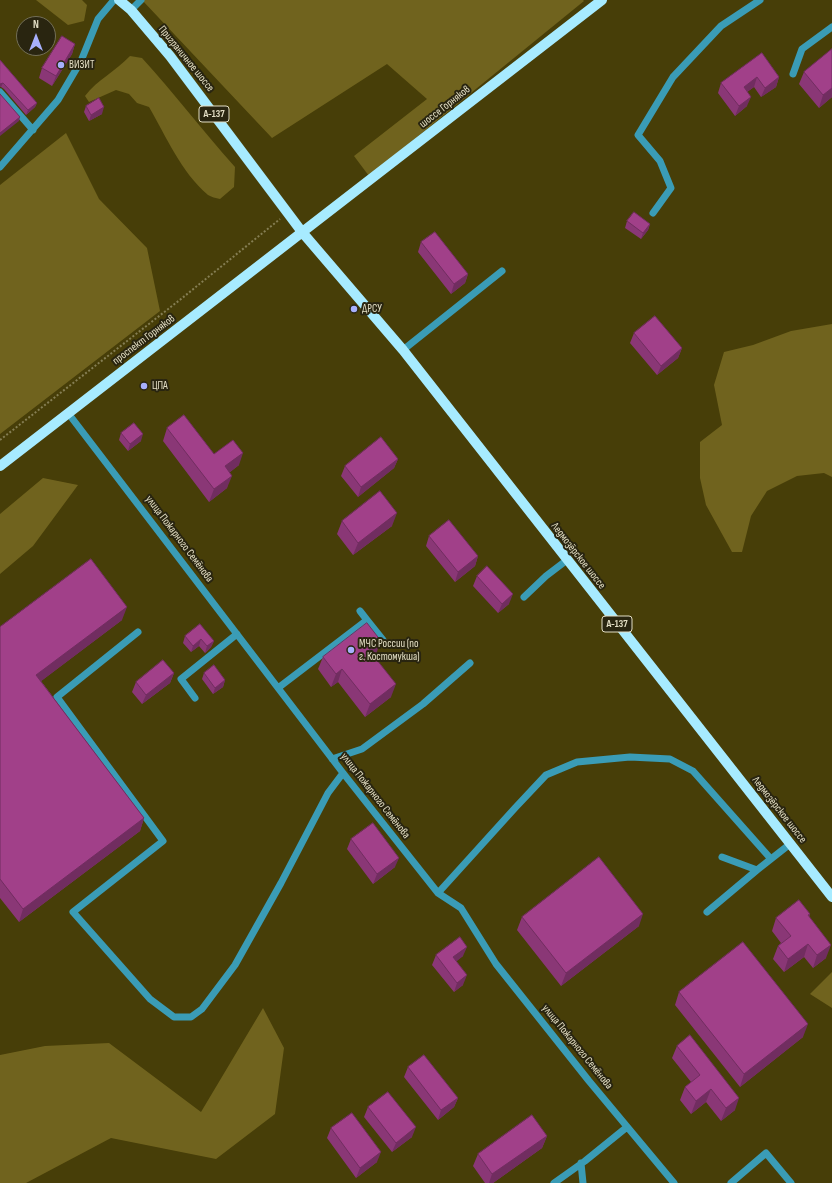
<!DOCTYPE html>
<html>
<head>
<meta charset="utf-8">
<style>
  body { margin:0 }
  #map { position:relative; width:832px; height:1183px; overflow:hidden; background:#473e08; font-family:"Sofia Sans Condensed",sans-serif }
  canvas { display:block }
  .north { position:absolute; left:16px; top:16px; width:40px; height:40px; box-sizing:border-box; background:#292510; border:1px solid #736f58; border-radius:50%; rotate:0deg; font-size:11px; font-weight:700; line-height:16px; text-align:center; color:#e3dec4 }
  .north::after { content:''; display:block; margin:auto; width:14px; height:18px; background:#a7b0fc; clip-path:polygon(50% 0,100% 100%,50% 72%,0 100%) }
</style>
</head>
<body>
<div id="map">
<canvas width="832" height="1183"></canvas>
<div class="north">N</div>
</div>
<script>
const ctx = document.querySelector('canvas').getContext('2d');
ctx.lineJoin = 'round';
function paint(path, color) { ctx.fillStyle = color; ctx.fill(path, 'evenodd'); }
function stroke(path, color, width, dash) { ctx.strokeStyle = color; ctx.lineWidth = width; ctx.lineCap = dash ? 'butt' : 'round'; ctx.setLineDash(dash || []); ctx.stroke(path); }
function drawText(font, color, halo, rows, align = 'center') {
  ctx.font = font + ' "Sofia Sans Condensed",sans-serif'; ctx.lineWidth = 4; ctx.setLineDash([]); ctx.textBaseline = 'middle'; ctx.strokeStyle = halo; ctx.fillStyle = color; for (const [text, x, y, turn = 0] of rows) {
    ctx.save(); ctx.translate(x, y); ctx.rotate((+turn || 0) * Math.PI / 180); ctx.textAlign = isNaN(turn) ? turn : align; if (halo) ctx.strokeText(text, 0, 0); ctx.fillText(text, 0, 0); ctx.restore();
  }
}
const green = new Path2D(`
  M36,0h46l5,5 -3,16 -16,4z
  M142,0h441l1,1 -215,175 -15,-20 73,-57 -40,-35 -115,74z
  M130,56l12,2c32,35 61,73 93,109l-1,20 -14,12c-4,-1 -9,-2 -12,-4 -27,-23 -42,-59 -59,-88l-12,-4 -8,-9 -13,-4 -27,12 -4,-6c12,-16 31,-25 45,-40z
  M66,133l33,66 48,49 13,63 -160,123v-249z
  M832,324v153l-8,-4 -27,3 -30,15 -16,25 -9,36h-10l-26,-47 -6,-27v-36l22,-17 -8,-40 10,-33 29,-7 38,-14z
  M43,478l35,7 -45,61 -33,28v-60z
  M832,972v36l-22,-14z
  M263,1008l21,40 -9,66 -59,45 -105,-21 -85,45h-26v-128l45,-9 64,-3 92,69z`);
const path = new Path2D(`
  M0,440l181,-141 99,-80`);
const minor = new Path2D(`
  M131,10l10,-10
  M793,74l9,-25 30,-22
  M0,92l33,38
  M0,167l58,-67 23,-39 17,-42 16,-19
  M653,213l18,-25 -11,-27 -22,-26 35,-58 48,-51 39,-26
  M403,350l99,-79
  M68,413l275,360 95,120 23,15 35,56 93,117 85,102
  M524,597l22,-21 21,-16
  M367,620l16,20
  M138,632l-81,65 106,144 -90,71 77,87 24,18h17l11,-8 33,-44 46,-82 47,-90 15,-20
  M278,688l89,-68 -7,-9
  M195,698l-14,-19 56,-45
  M332,759l30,-10 61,-45 47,-41
  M722,857l35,13
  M438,893l77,-85 31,-33 31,-13 53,-5 40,2 23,12 78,88
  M707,912l50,-42 33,-26
  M581,1163l2,20
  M554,1183l31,-22 42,-34
  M731,1183l35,-30 25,30`);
const major = new Path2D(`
  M119,0l12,10 39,46 132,176 101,118 429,547
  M0,466l602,-466`);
const wall = new Path2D(`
  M75,44l-3,10 -20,32 -13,-8 3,-10z
  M832,49v48l-13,11 -20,-24 5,-12z
  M762,53l17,24 -3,10 -15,10 -7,-10 -7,5v14l-12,10 -17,-23 3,-10z
  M0,60l37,43 -2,4 -9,8 -22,-26 -3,-2z
  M86,106l16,8 -13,7 -5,-9z
  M627,221l23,3 -2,6 -7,9 -16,-11z
  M421,242l47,32 -3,9 -14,11 -33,-42z
  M634,333l48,15 -4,10 -21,17 -27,-32z
  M167,428l47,26 25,11 -9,7 -3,16 -18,14 -46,-61z
  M121,433l20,8 -13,10 -9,-11z
  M398,459l-4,9 -36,29 -17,-21 4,-10z
  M342,521l50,5 -39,29 -16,-21z
  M429,536l49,20 -3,10 -20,16 -29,-36z
  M477,576l32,28 -11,9 -25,-27z
  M122,620l-81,61 103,137 -4,13 -121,91 -19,-24v-271z
  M185,636l29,5 -3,6 -6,6 -6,-7 -8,6 -8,-9z
  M376,654l-3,2 18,41 -26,20 -27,-35 -7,5 -13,-18 5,-12z
  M174,673l-4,10 -28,21 -10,-12 4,-10z
  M204,673l21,7 -2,7 -10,7 -11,-15z
  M351,839l44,28 -22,17 -26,-35z
  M810,914l-1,3 17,41 -13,10 -9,-11 -20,15 -11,-13 5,-13 3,-3 -9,-12 4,-13z
  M522,917l117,9 -78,60 -44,-56z
  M436,955l27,1 -7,5 7,24 -9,7 -22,-27z
  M679,992l124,45 -63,50 -65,-82z
  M677,1046l58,64 -14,11 -15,-19 -15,12 -11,-14 5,-13 6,-5 -19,-24z
  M408,1067l50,31 -4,9 -16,13 -34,-43z
  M368,1107l44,30 -20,15 -28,-35z
  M331,1128l46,34 -21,16 -29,-40z
  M547,1136l-5,12 -49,35h-8l-12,-17 5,-12z`);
const shadedWall = new Path2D(`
  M75,44l-3,10 -20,32 4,-10z
  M757,77l-3,10 -14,10 4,-10z
  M779,77l-3,10 -15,10 4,-9z
  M3,83l-2,4h-1v-3z
  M832,88v9l-13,11 4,-13z
  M751,97l-4,9 -12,10 4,-10z
  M37,103l-2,4 -9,8 2,-5z
  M104,107l-2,7 -13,7 2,-6z
  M20,117l-1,4 -19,15v-3z
  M650,224l-2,6 -7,9 2,-6z
  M468,274l-3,9 -14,11 3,-10z
  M682,348l-4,10 -21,17 4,-9z
  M143,434l-2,7 -13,10 2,-7z
  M243,453l-4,12 -18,14 4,-13z
  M398,459l-4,9 -36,29 3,-10z
  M232,476l-5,12 -18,14 5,-13z
  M397,513l-5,13 -39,29 5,-12z
  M478,556l-3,10 -20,16 3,-10z
  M513,594l-4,10 -11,9 4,-9z
  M127,607l-5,13 -90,68 4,-13z
  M201,639l-2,7 -8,6 2,-6z
  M214,641l-3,6 -6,6 2,-7z
  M381,641l-5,13 -12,9 5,-13z
  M342,669l-4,13 -7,5 5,-13z
  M174,673l-4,10 -28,21 4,-9z
  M225,680l-2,7 -10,7 2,-6z
  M396,684l-5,13 -26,20 5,-13z
  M144,818l-4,13 -121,91 4,-13z
  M399,858l-4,9 -22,17 4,-10z
  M643,914l-4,12 -78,60 5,-13z
  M808,944l-4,13 -20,15 4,-13z
  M831,945l-5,13 -13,10 4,-13z
  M467,947l-4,9 -13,11 3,-10z
  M467,975l-4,10 -9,7 3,-9z
  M808,1024l-5,13 -63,50 4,-13z
  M711,1089l-5,13 -15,12 5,-13z
  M458,1098l-4,9 -16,13 3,-10z
  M739,1098l-4,12 -14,11 5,-13z
  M416,1127l-4,10 -20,15 4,-9z
  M547,1136l-5,12 -49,35h-4l3,-9z
  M381,1152l-4,10 -21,16 4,-10z`);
const building = new Path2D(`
  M62,36l13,8 -19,32 -14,-8z
  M832,49v39l-9,7 -19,-23z
  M762,53l17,24 -14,11 -8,-11 -13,10 7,10 -12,9 -18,-23z
  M0,60l37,43 -9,7 -23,-25 -2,-2 -3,1z
  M0,94l20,23 -20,16z
  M99,98l5,9 -13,8 -5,-9z
  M634,212l16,12 -7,9 -16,-12z
  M435,232l33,42 -14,10 -33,-42z
  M655,316l27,32 -21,18 -27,-33z
  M184,415l30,39 19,-14 10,13 -18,13 7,10 -18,13 -47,-61z
  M134,423l9,11 -13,10 -9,-11z
  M381,437l17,22 -37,28 -16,-21z
  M380,491l17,22 -39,30 -16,-22z
  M449,520l29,36 -20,16 -29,-36z
  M91,559l36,48 -91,68 108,143 -121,91 -23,-30v-252z
  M487,566l26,28 -11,10 -25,-28z
  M367,623l14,18 -12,9 27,34 -26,20 -28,-35 -6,5 -13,-17z
  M200,624l14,17 -7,5 -6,-7 -8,7 -8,-10z
  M163,660l11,13 -28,22 -10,-13z
  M214,665l11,15 -10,8 -11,-15z
  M373,823l26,35 -22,16 -26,-35z
  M599,857l44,57 -77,59 -44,-56z
  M799,900l11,14 -2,1 23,30 -14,10 -9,-11 -20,15 -10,-13 13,-10 -15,-18z
  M460,937l7,10 -14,10 14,18 -10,8 -21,-28z
  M743,942l65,82 -64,50 -65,-82z
  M690,1035l49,63 -13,10 -15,-19 -15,12 -11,-14 15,-12 -23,-29z
  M424,1055l34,43 -17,12 -33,-43z
  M388,1092l28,35 -20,16 -28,-36z
  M352,1113l29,39 -21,16 -29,-40z
  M532,1115l15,21 -55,38 -14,-20z`);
const markers = [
  [61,65,4,"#a7b0fc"],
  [354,309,4,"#a7b0fc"],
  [144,386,4,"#a7b0fc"],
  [351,650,4,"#a7b0fc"]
];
const shields = [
  [214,114,30],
  [617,624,30]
];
const shieldNames = [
  ["А-137",214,114],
  ["А-137",617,624]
];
const streetNames = [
  ["Приграничное шоссе",186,59,51],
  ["шоссе Горняков",445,107,-38],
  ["проспект Горняков",144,340,-37],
  ["улица Пожарного Семёнова",179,539,53],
  ["Ледмозёрское шоссе",578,556,52],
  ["улица Пожарного Семёнова",375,796,52],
  ["Ледмозёрское шоссе",779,810,52],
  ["улица Пожарного Семёнова",577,1047,51]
];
const poiNames = [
  ["ВИЗИТ",69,65],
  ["ДРСУ",362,309],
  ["ЦПА",152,386],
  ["МЧС России (по",359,644],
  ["г. Костомукша)",359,657]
];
paint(green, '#70631e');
stroke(path, '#857e53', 2, [2, 2]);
stroke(minor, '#3a9cb6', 7);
stroke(major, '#a7ebff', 10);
paint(wall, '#8a3776');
paint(shadedWall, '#712d60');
paint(building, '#a14089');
stroke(building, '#712d60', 1);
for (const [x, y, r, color] of markers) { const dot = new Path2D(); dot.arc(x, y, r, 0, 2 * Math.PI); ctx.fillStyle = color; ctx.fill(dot); stroke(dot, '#292510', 1.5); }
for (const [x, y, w] of shields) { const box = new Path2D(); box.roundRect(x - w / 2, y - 8, w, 16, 3); ctx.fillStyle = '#292510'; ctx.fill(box); stroke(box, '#e3dec4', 1); }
drawText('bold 10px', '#e3dec4', null, shieldNames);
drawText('11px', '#e3dec4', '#292510', streetNames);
drawText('11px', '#e3dec4', '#292510', poiNames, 'left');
</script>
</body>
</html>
